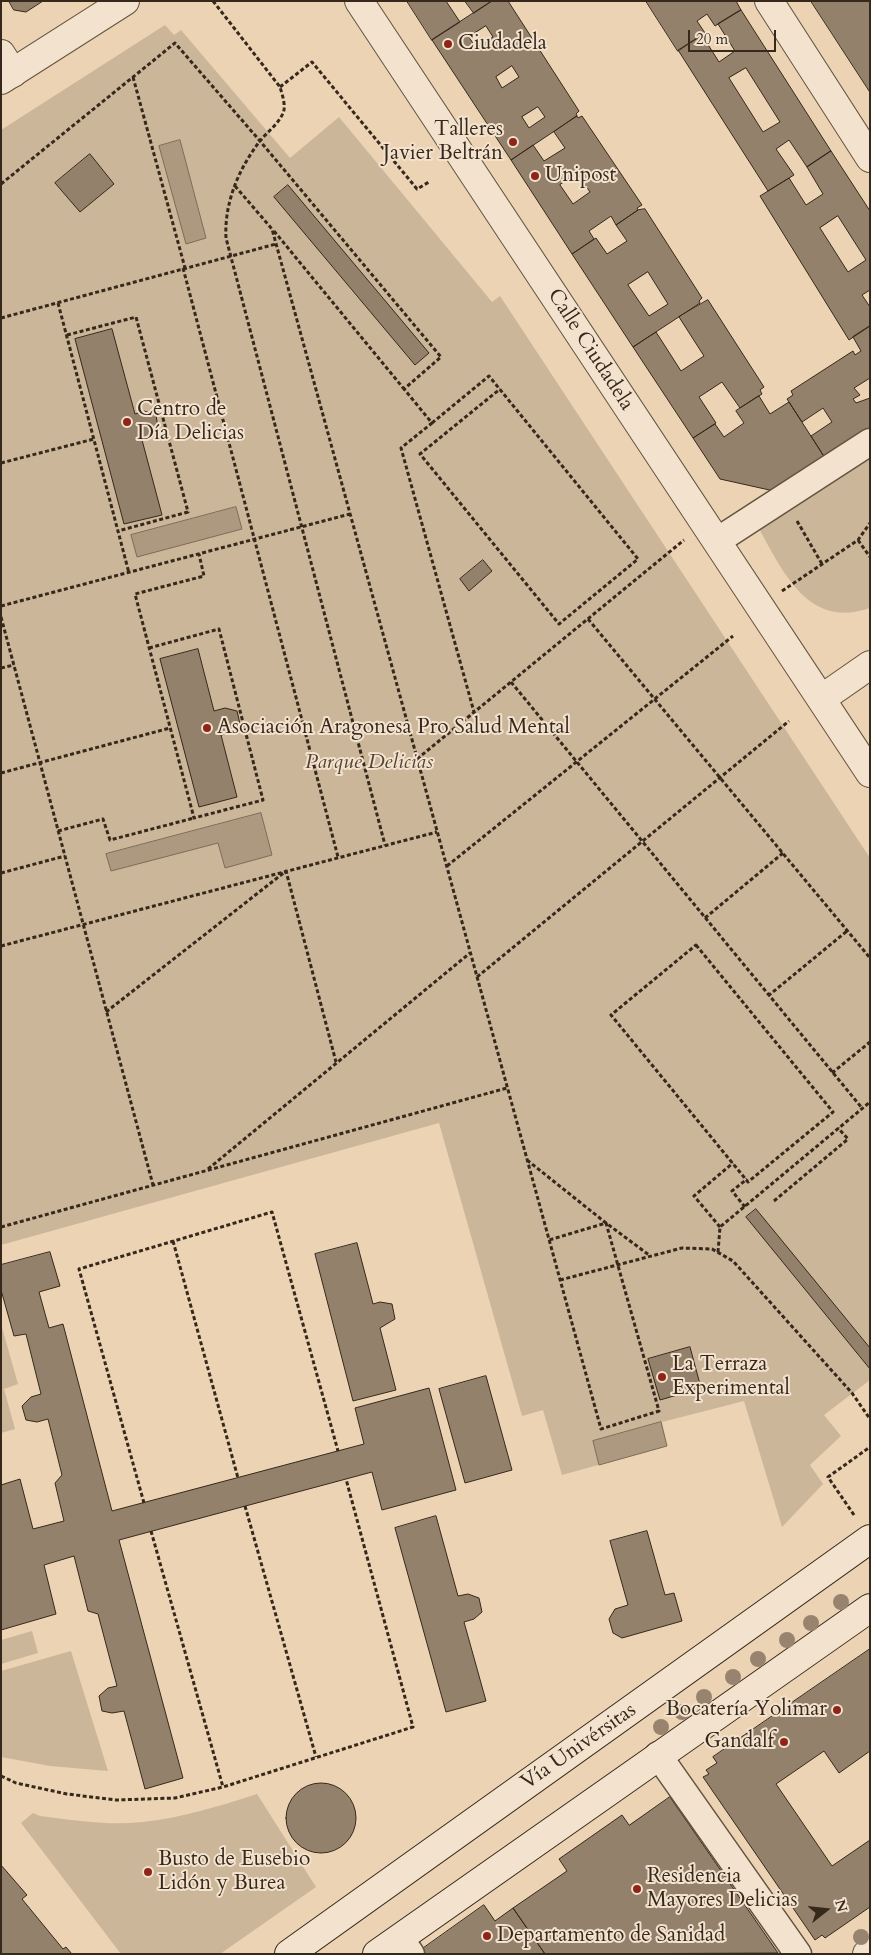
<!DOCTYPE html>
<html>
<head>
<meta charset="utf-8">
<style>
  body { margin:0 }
  #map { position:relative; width:871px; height:1955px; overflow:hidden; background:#ebd3b4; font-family:Cardo,serif }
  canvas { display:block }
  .frame { position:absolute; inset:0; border:2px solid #36281b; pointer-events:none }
  .north { position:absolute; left:801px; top:1885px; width:50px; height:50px; -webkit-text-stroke:4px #f2e2ce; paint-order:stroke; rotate:74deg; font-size:14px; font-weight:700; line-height:20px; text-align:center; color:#36281b }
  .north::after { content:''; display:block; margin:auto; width:18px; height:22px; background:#36281b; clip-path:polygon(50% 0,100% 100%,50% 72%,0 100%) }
  .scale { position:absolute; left:688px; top:30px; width:88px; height:22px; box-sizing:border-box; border:2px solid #36281b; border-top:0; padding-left:6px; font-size:15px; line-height:18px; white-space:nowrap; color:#36281b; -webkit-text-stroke:4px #f2e2ce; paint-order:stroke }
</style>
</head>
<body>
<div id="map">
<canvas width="871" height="1955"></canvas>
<div class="frame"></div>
<div class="north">N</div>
<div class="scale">20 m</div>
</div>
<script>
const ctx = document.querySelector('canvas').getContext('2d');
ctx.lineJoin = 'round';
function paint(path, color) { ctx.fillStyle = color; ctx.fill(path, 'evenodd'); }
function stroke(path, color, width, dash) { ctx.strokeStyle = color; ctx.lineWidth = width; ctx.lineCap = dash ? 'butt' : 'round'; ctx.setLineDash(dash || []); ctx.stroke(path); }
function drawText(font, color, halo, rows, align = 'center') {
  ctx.font = font + ' Cardo,serif'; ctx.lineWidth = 4; ctx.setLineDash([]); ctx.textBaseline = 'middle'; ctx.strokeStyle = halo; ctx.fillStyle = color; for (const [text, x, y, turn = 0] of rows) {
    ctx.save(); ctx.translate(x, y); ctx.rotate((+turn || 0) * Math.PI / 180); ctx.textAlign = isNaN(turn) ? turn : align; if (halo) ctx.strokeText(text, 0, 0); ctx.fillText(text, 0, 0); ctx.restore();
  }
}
const green = new Path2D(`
  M165,25l9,10 7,-5 109,128 49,-41 153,185 8,-6 370,562v522l-46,35 17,21 -31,29 13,19 -41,43 -38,-126 -82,21 5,24 -105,29 -19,-65 -21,6 -83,-293 -438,122v-1115z
  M870,442v166c-66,23 -90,-44 -117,-90z
  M1,1324l17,60 -14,5 11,40 -14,4z
  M32,1631l6,22 -37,11v-24z
  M71,1651l37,120 -58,-5 -49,-9v-86z
  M257,1794l59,93 -96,67h-99l-100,-131 12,-10 7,3c33,4 68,10 102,6 39,-4 78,-16 115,-28z`);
const water = new Path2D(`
  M180,140l26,98 -20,6 -27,-98z
  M236,507l6,22 -105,28 -6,-22z
  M261,813l11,42 -47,13 -7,-25 -107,28 -5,-17z
  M661,1422l6,24 -68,19 -6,-24z`);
const building = new Path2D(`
  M9,1h34l-17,11 -12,-2z
  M407,1h39l14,21 -28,18z
  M465,1h27l-18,12z
  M492,1h16l71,110 -3,3 1,2 -66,44 -79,-120zM486,26l7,11 -17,11 -7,-11zM512,66l7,11 -17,11 -6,-11zM538,107l7,10 -16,11 -7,-11z
  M646,1h90l5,9 -26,16 -8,-12 -10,7 8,12 -27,18z
  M811,1h59v91z
  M741,10l90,141 -24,16 -18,-27 -13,9 18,26 -26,16 -90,-141 24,-15 17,27 16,-11 -17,-27zM746,68l34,54 -17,10 -34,-54z
  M577,116l1,2 4,-2 60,89 -5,3 1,2 -22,15 -5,-9 -22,15 5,8 -22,15 -61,-94 22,-15 11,16 21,-13 -11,-16zM577,173l13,19 -17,12 -13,-19z
  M831,151l39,60v79l-8,5 8,12v19l-21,14 -89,-144 29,-18 17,27 17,-11 -16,-27zM838,216l28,44 -18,12 -28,-44z
  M90,154l24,30 -34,28 -25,-29z
  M288,185l141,168 -14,12 -141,-168z
  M645,209l57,89 -3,3 1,2 -67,44 -61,-93 24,-16 11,16 20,-13 -11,-16 22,-15zM648,272l20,32 -19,12 -21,-31z
  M708,300l56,87 -4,3 2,4 -22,14 -18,-26 -23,15 17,26 -23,15 -60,-91 23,-15 25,39 23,-15 -25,-39z
  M870,326v52l-16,10 6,7 -7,4 3,4 14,-5v32l-45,28 -14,-22 21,-14 -9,-14 -21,14 -15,-23 6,-4 -2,-4 62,-40 2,4 6,-4 -8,-14z
  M112,329l23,85 9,-3 12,4 2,13 -7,9 -9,3 20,75 -38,9 -49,-185z
  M759,396l11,18 19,-12 36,56 -51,33 -54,-12 -27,-41 22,-14 9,13 20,-14 -8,-12z
  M483,560l9,11 -23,20 -9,-12z
  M198,649l16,62 11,-3 12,3 3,13 -9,9 -10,2 16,62 -38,10 -39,-148z
  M756,1209l114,139v21l-124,-152z
  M357,1243l16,61 7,-2 12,2 3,15 -15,9 16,62 -43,11 -38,-147z
  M50,1252l10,34 -21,6 10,36 14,-4 49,187 252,-67 -9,-36 74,-20 27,102 -74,20 -10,-38 -253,68 64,238 -38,11 -21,-78 -12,2 -10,-2 -3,-15 9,-8 9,-2 -19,-72 -10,-3 -14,-55 -30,9 12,49 -55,16v-145l19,-6 13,50 31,-8 -9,-38 7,-8 -14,-56 -11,3 -11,-2 -4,-14 9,-9 10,-3 -15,-60 -12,2 -13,-46v-25z
  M690,1347l11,41 -41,12 -12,-41z
  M486,1376l26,94 -47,13 -26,-94z
  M436,1516l22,80 10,-2 11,4 3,14 -8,7 -10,3 22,79 -40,11 -51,-184z
  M647,1531l18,64 9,-2 8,28 -60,17 -9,-5 -4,-14 6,-10 13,-4 -18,-64z
  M870,1649v102l-31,22 -15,-22 -48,33 56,82 38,-26v67l-45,31 -3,-3 -7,5 -112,-163 6,-3 -3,-4 11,-7 -4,-6z
  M286 1818a35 35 0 1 1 70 0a35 35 0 1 1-70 0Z
  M670,1797l108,156 -233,1 -32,-46 54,-37 -8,-12 63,-44 7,10z
  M1,1865l26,30 -5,4 41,50 3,-2 6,7h-71z
  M484,1905l11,16 18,-13 32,46h-125l-2,-2z`);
const path = new Path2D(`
  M213,1l67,86c2,7 5,15 4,23 -3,12 -16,21 -24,31 -21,27 -36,62 -34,97l159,607
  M133,77l52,191
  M280,87l32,-25 105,127 12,-7
  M1,184l174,-141 85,98 181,216 -37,32 28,34 -31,25 73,264
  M235,186l37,43 329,1200 58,-18 -53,-188 -57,17
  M274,231l130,158
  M183,268l155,589
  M58,303l71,270
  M1,318l275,-74
  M67,335l69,-18 52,195 -70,19
  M432,423l57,-47 149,183 -79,65 -139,-170 80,-65
  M1,463l93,-24
  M797,521l25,43
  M858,540l12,17
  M782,591l76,-51 12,-17
  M1,606l349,-92
  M1,617l152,568
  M588,619l282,339
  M149,648l70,-19 44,171 -69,18 -59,-224 69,-18 -5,-22
  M1,668l13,-3
  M511,682l351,426
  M417,759l267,-219
  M1,773l169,-45
  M58,831l45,-12 7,21 84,-22
  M447,866l286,-230
  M1,873l64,-17
  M705,918l78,-65
  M696,945l137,167 -85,70 -137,-167z
  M1,946l436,-114
  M477,977l312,-256
  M768,996l79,-65
  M106,1012l180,-141 50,191
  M832,1073l38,-31
  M527,1160l79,63 43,32
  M208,1169l262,-216
  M774,1201l74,-62 -10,-11
  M745,1207l-13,-16 15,-12
  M1,1227l506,-139
  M720,1227l-26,-31 39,-33
  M173,1241l65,237
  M718,1252l2,-25 150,-125
  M560,1280l122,-32 30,1 21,12 119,132 18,26
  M144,1503l-65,-234 193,-57 66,239
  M245,1506l71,251
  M854,1515l-26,-38 42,-30
  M151,1531l72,256
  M1,1776l15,7 51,11 49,6 59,-2 48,-11 190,-60 -67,-248`);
const pedestrian = new Path2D(`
  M717,541l153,-99
  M658,1755l140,199
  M400,1938l11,16`);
const minor = new Path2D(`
  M359,1l511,772
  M769,1l101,157
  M1,54l12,19
  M821,699l49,-34
  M867,1954l3,-2`);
const tertiary = new Path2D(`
  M1,80l124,-79`);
const secondary = new Path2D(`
  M289,1954l581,-415
  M377,1954l493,-346`);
const trees = [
  [841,1602],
  [811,1623],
  [787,1640],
  [758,1659],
  [733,1677],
  [704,1697],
  [682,1712],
  [661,1727],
  [861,1937]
];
const markers = [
  [448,44,5,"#8f2418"],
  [513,142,5,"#8f2418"],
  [535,176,5,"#8f2418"],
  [127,422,5,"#8f2418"],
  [207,728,5,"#8f2418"],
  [662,1377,5,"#8f2418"],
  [837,1710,5,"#8f2418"],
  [784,1742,5,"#8f2418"],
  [148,1872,5,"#8f2418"],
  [637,1889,5,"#8f2418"],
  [487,1936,5,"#8f2418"]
];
const poiNames = [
  ["Ciudadela",458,44],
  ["Talleres",503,130,"right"],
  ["Javier Beltrán",503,154,"right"],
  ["Unipost",545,176],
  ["Centro de",137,410],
  ["Día Delicias",137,434],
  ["Asociación Aragonesa Pro Salud Mental",217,728],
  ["La Terraza",672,1365],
  ["Experimental",672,1389],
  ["Bocatería Yolimar",827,1710,"right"],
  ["Gandalf",774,1742,"right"],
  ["Busto de Eusebio",158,1860],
  ["Lidón y Burea",158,1884],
  ["Residencia",647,1877],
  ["Mayores Delicias",647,1901],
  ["Departamento de Sanidad",497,1936]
];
const streetNames = [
  ["Calle Ciudadela",590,350,57],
  ["Vía Univérsitas",579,1747,-35]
];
const parkNames = [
  ["Parque Delicias",369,763]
];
paint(green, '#ccb69a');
paint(water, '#ad9980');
stroke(water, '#7d6c58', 1);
paint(building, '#94816b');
stroke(building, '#36281b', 1);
stroke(pedestrian, '#635341', 29);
stroke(minor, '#635341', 30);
stroke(tertiary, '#635341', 30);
stroke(secondary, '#36281b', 30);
stroke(path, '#36281b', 3, [4, 2.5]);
stroke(pedestrian, '#f2e2ce', 26);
stroke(minor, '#f2e2ce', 28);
stroke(tertiary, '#f2e2ce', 28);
stroke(secondary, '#f2e2ce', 28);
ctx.fillStyle = '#98846e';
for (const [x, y] of trees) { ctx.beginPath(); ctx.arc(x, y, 8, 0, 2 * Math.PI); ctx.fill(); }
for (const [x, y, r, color] of markers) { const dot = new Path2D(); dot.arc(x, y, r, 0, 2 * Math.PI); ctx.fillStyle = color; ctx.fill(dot); stroke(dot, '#f2e2ce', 2); }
drawText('21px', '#36281b', '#f2e2ce', poiNames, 'left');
drawText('21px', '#36281b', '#f2e2ce', streetNames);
drawText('italic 21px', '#544434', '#f2e2ce', parkNames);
</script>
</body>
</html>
